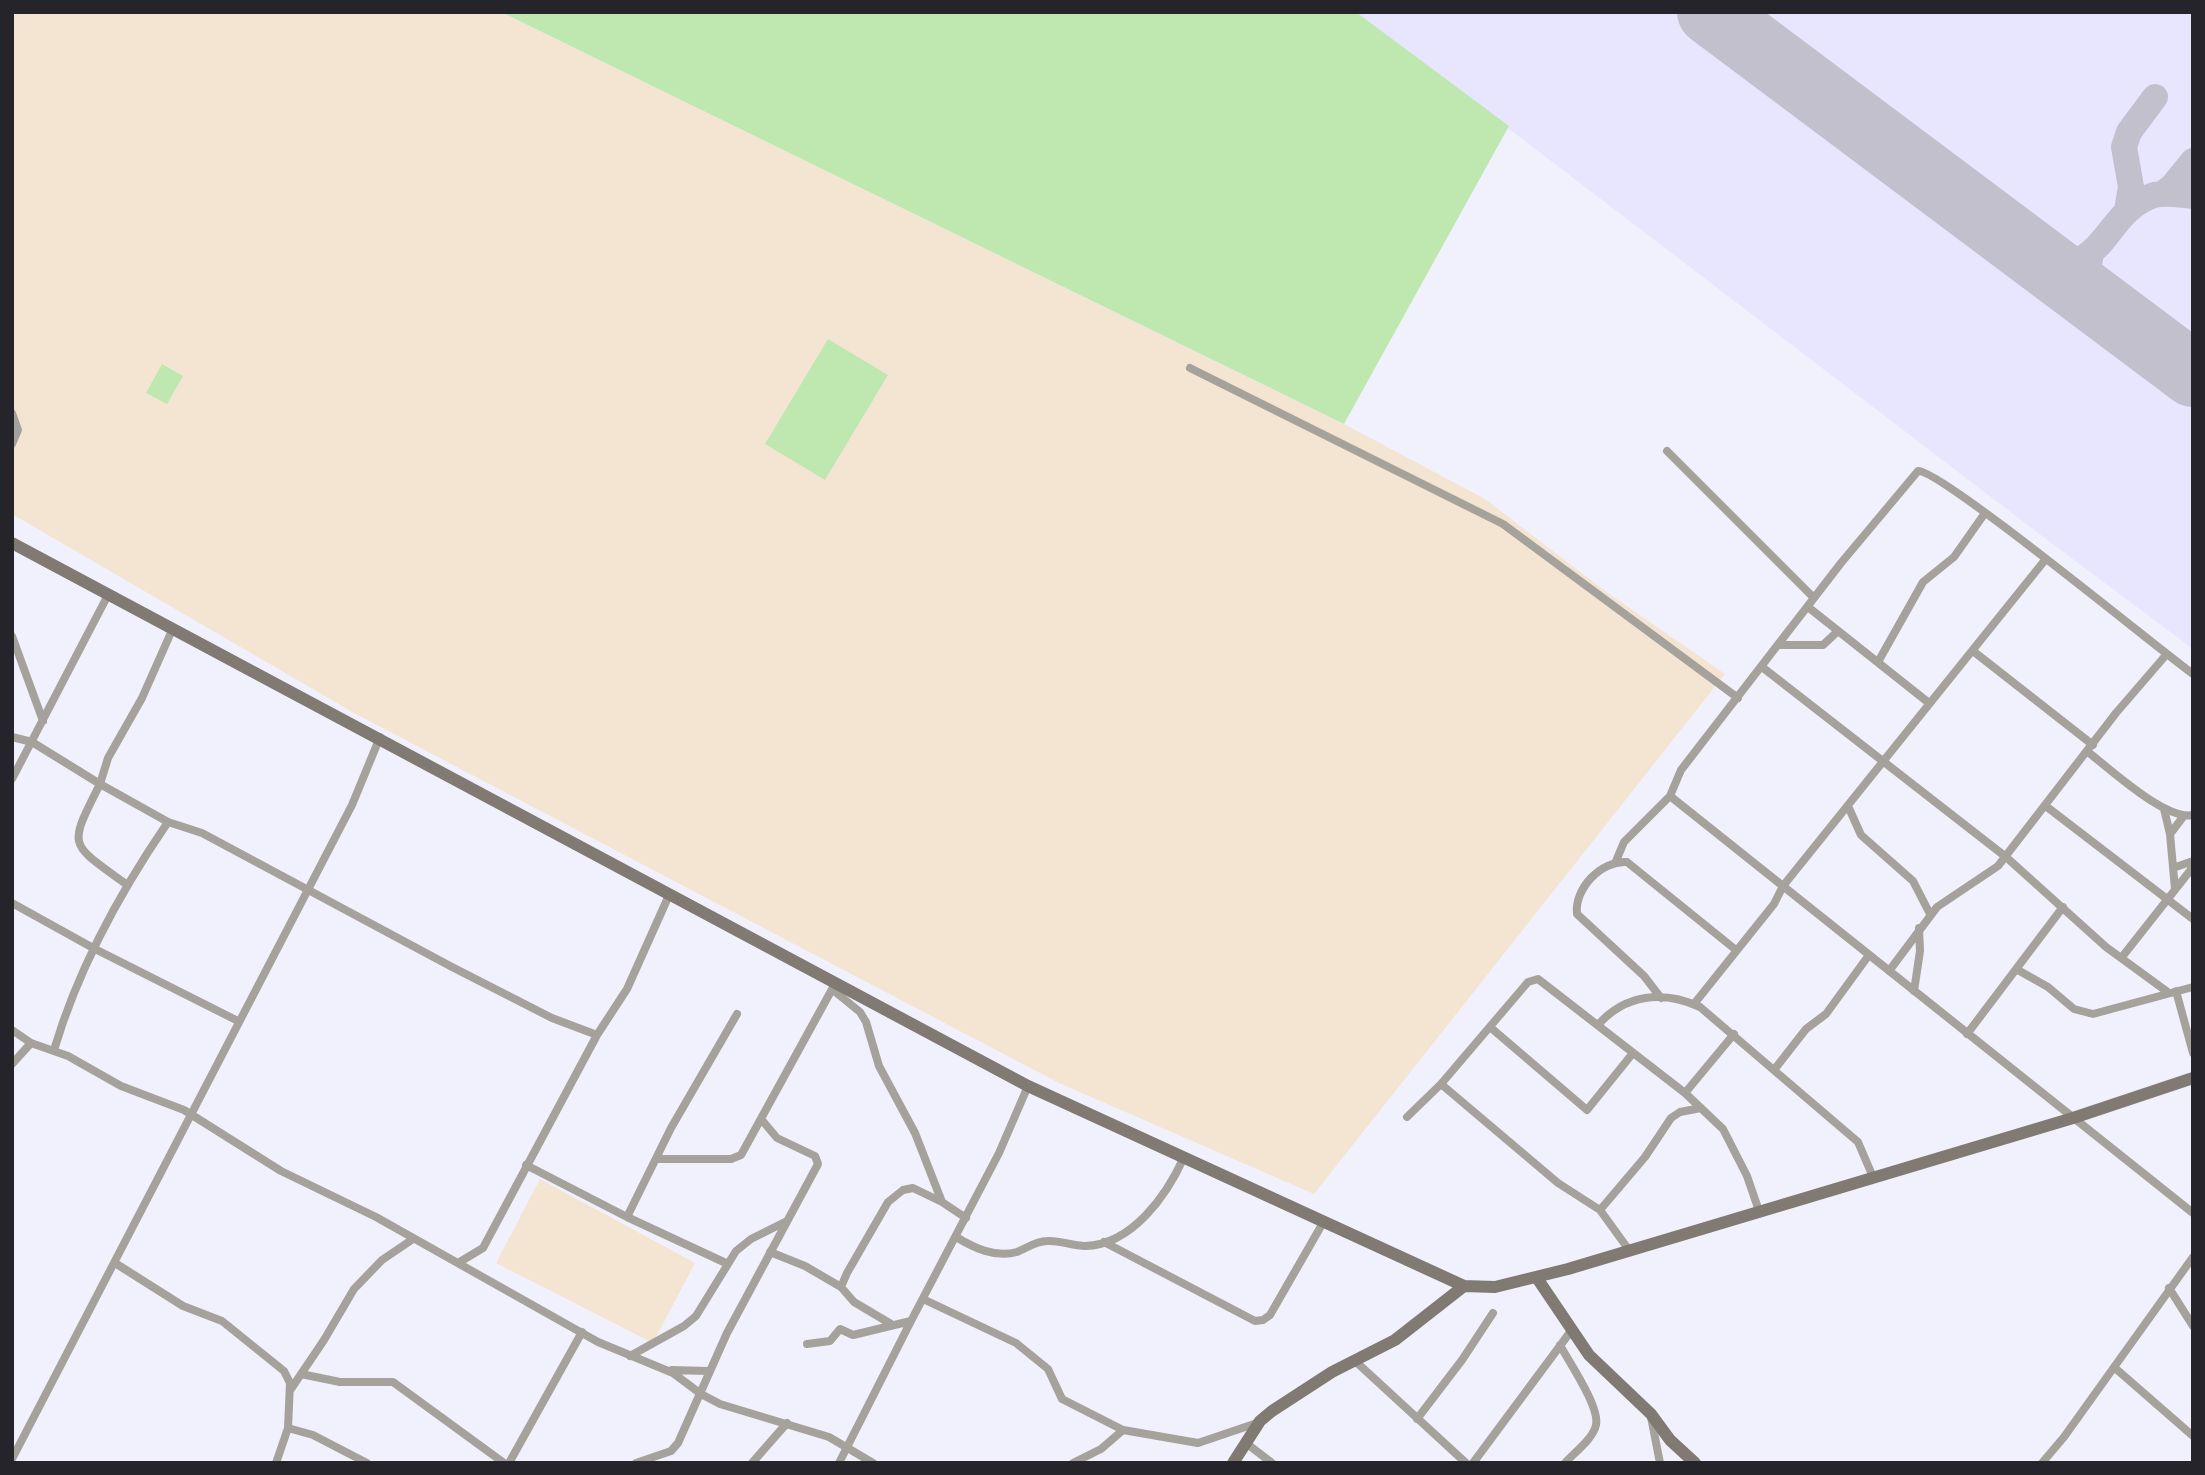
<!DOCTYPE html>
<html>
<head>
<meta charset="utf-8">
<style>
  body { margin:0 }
  #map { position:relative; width:2205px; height:1475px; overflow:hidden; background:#f1f0fd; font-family:Poppins,sans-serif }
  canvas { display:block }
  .frame { position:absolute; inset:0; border:14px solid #24242a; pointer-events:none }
</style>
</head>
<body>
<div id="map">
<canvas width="2205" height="1475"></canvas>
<div class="frame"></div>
</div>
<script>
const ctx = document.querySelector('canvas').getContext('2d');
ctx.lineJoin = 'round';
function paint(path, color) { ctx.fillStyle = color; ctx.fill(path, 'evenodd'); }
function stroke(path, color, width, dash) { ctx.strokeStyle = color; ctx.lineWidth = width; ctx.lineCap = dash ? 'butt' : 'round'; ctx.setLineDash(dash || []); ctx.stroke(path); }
const built = new Path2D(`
  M1356,12h837v637l-155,-116z`);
const education = new Path2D(`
  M12,12h489l843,412 141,75 120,92 120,83 -411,520 -255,-111 -705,-370 -342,-199z
  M540,1179l155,84 -42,80 -157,-80z`);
const green = new Path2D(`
  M501,12h855l153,114 -165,298z
  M828,339l60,36 -63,105 -60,-36z
  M162,364l21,12 -16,28 -21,-11z`);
const taxiway = new Path2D(`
  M2162,194l10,-7 21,-26
  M2127,210l4,-23 -7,-40 5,-15 26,-35
  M2091,254c-5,21 -4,32 9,50
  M2044,263c64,10 59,-51 110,-68 12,-3 27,0 39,1`);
const runway = new Path2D(`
  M1710,12l483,362`);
const street = new Path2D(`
  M1190,368l313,156 235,174
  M12,413l6,17 -6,14
  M1667,451l147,147
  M1808,607l121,96
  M173,628l-31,70 -34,60 -8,26 68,38 34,11 250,134 100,51 45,17
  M12,636l31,85
  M1779,645h44l15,-14
  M1973,651l120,94
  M1878,662l45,-80 31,-25 31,-44
  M1762,667l244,190 100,90 63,46
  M12,737l20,5 68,42c-32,64 -32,58 26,100
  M2088,752c22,17 78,69 105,63
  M12,779l97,-186
  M1670,796l523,417
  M1848,806l13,29 52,46 17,33
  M2047,807l146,112
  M2164,809l6,25 5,55
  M2170,834l13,-17
  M1616,861l8,-19 46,-46 11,-26 160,-207 77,-92c22,-2 239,177 275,203
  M2173,868l20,-7
  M12,903l83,46 143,72
  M2122,957l71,-90
  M2016,969l32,18 26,22 19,5 100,-27
  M1889,971l48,-64 61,-41 118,-153 50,-58
  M833,990l27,22 6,10 13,44 36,67 27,69 24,16
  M1914,991l6,-40 -1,-23
  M2176,991l17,62
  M1661,998l-17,-22 -67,-62c-3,-25 24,-54 50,-52l109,88
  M1694,1004l80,-100 9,-18 262,-326
  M1598,1025c27,-31 65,-35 102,-18l158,135 15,35
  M1490,1027l97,83 46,-57
  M12,1030l19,13 37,13 53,30 63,24 97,61 95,46 222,125 75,31 28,21 19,10 109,33 44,26
  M1967,1034l96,-127
  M54,1050c24,-81 66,-158 114,-228
  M12,1064l19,-21
  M1774,1070l32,-41 20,-15 43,-59
  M1441,1084l117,99 42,27 29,40
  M1685,1093l49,-59
  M1407,1117l34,-33 87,-102 10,-3 147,114 38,36 24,47 12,35
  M656,1159h75l10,-4 95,-173
  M526,1165l101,52 101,47
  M1600,1210l45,-53 26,-39 9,-6 21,-4
  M627,1217l44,-89 66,-114
  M956,1237c18,11 39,21 61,15 10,-4 19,-11 30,-11 13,-1 25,5 38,5 47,-1 82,-51 99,-89
  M1104,1242l151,79 8,-1 7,-5 54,-94
  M770,1252l35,14 36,21
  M115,1263l68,43 39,15 62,50 6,12 -2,45 -12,35
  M458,1263l25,-15 114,-213 30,-46 43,-96
  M2169,1288l24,38
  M923,1299l93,44 32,26 14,30 61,31 75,13 59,-20
  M891,1324l-37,-22 -13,-15 6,-14 41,-71 15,-12 10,-2 29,14
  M807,1344l23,-3 10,-12 13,6 58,-14 88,-168 29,-67
  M1560,1345c9,17 40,62 36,80 -3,14 -21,27 -31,38
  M630,1356l54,-30 12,-10 40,-65 15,-12 36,-18
  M1354,1360l112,103
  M2115,1368l78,68
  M672,1370l36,1
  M301,1374l39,8h53l111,81
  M291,1389l33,-49 30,-51 28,-29 31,-21
  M1651,1417l9,46
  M1417,1419l45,-59 31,-47
  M288,1428l25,7 54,28
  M1246,1443l26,20
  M12,1459l340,-654 28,-68
  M509,1463l73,-131
  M636,1463l35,-12 7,-8 49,-110 91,-169 -3,-8 -38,-18 -16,-19
  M752,1463l35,-40
  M839,1463l72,-142
  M1073,1463l28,-14 22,-19
  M1473,1463l98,-132
  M2042,1463l22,-26 129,-180`);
const secondary = new Path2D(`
  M12,543l1016,543 436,200 31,1 73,-18 505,-151 120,-40
  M1537,1278l52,77 62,59 19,26 25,23
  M1233,1463l27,-42 12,-10 60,-39 63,-32 69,-54`);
paint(built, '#e8e6fe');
paint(education, '#f4e5d3');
paint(green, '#bfe8b0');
stroke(taxiway, '#c2c0cc', 26);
stroke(runway, '#c2c0cc', 66);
stroke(street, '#a5a19b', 8);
stroke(secondary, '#807a72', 12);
</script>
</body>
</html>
